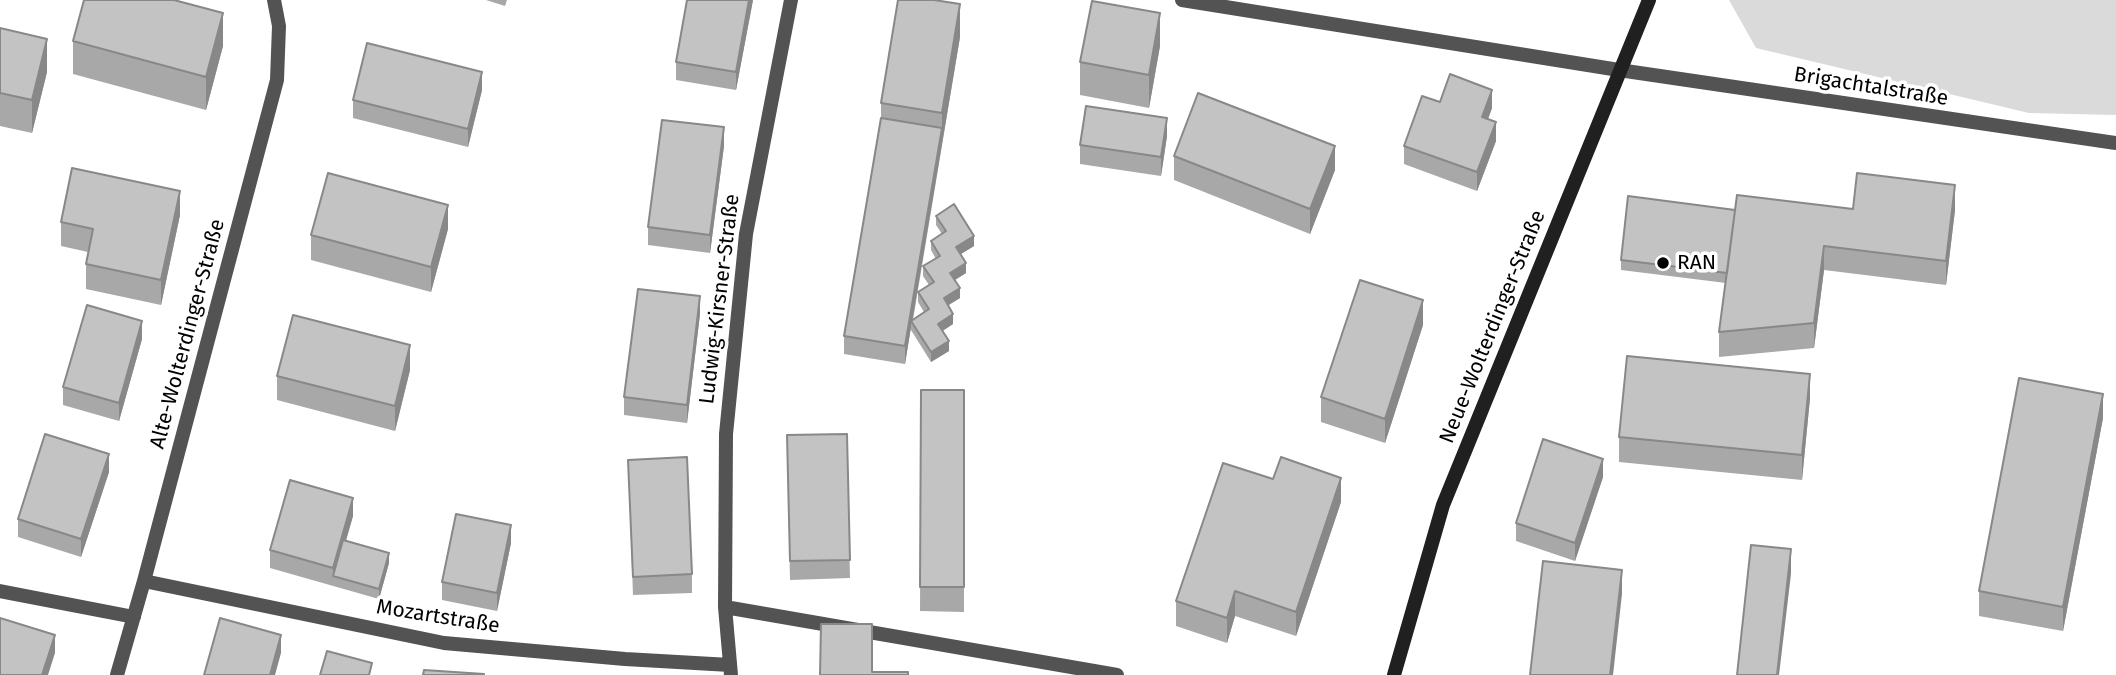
<!DOCTYPE html>
<html>
<head>
<meta charset="utf-8">
<style>
  body { margin:0 }
  canvas { display:block; background:#fff }
</style>
</head>
<body>
<canvas width="2116" height="675"></canvas>
<script>
const ctx = document.querySelector('canvas').getContext('2d');
ctx.lineJoin = 'round';
function paint(path, color) { ctx.fillStyle = color; ctx.fill(path, 'evenodd'); }
function stroke(path, color, width, dash) { ctx.strokeStyle = color; ctx.lineWidth = width; ctx.lineCap = dash ? 'butt' : 'round'; ctx.setLineDash(dash || []); ctx.stroke(path); }
function drawText(font, color, halo, rows, align = 'center') {
  ctx.font = font + ' "Fira Sans",sans-serif'; ctx.lineWidth = 7; ctx.setLineDash([]); ctx.textBaseline = 'middle'; ctx.strokeStyle = halo; ctx.fillStyle = color; for (const [text, x, y, turn = 0] of rows) {
    ctx.save(); ctx.translate(x, y); ctx.rotate((+turn || 0) * Math.PI / 180); ctx.textAlign = isNaN(turn) ? turn : align; if (halo) ctx.strokeText(text, 0, 0); ctx.fillText(text, 0, 0); ctx.restore();
  }
}
const green = new Path2D(`
  M1729,0h387v115l-87,-2 -273,-65z`);
const minor = new Path2D(`
  M1182,0l437,70
  M144,581l300,62 181,16 105,6
  M0,591l134,26
  M725,607l392,68
  M117,675l27,-94 133,-501 2,-54 -5,-26
  M731,675l-6,-68 1,-173 20,-200 45,-234`);
const tertiary = new Path2D(`
  M1619,70l497,73`);
const secondary = new Path2D(`
  M1394,675l49,-170 206,-505`);
const wall = new Path2D(`
  M486,0h21l-2,6z
  M753,0l-17,90 -60,-10v-18z
  M0,28l47,44 -15,61 -32,-7z
  M960,37l-47,283 11,-8 -6,-10v-10l11,-7 -6,-9v-10l13,-7 -5,-9v-9l11,-7 -6,-9v-9l38,30 -13,8 5,19 -11,7 5,18 -12,7 5,19 -11,7 7,20 -18,11 -20,-32v-3l-6,37 -61,-10v-18l37,-218v-15z
  M73,41l150,5 -17,64 -133,-36z
  M1160,46l-11,62 -69,-13v-33z
  M482,90l-14,57 -115,-29v-18z
  M1440,102l52,6 -4,11 8,22 -19,50 -73,-27v-18z
  M1167,136l-6,40 -81,-12v-19z
  M724,146l-14,107 -62,-8v-18z
  M1174,156l161,14 -25,64 -136,-54z
  M1853,209l102,1 -9,75 -122,-15 -10,78 -95,9v-25l7,-49 -105,-13v-10l114,-50z
  M180,215l-19,90 -75,-16v-25l2,-12 -27,-6v-24z
  M448,229l-17,63 -120,-32v-25z
  M700,314l-13,109 -63,-8v-18z
  M1423,325l-38,118 -64,-21v-25z
  M142,339l-23,82 -56,-16v-18z
  M410,370l-15,61 -118,-31v-24z
  M921,390h43v222l-44,-1z
  M1810,398l-8,82 -183,-18v-25z
  M2103,418l-40,213 -84,-15v-25z
  M847,434l3,144 -60,2 -3,-145z
  M628,460l64,114v19l-59,2z
  M109,472l-28,85 -63,-20v-18z
  M1603,477l-28,84 -59,-20v-18z
  M1341,502l-45,134 -61,-20 -8,27 -51,-17v-25z
  M353,516l-7,25 43,22 -10,36 -109,-31v-18z
  M511,543l-14,68 -55,-11v-18z`);
const shadedWall = new Path2D(`
  M749,0h4l-17,90v-18z
  M960,4v33l-48,285 -1,-1v6l-6,37v-18l37,-218v-15z
  M223,13v33l-17,64v-33z
  M1160,13v33l-11,62v-33z
  M47,39v33l-15,61v-33z
  M482,72v18l-14,57v-18z
  M1492,90v18l-10,27v-18z
  M1167,118v18l-6,40v-19z
  M1496,122v19l-19,50v-19z
  M724,127v19l-14,107v-18z
  M1335,146v24l-25,64v-25z
  M1955,185v25l-9,75v-24z
  M180,191v24l-19,90v-25z
  M448,205v24l-17,63v-25z
  M974,236v10l-18,11v-10z
  M1824,246v24l-10,78v-25z
  M966,263v10l-16,10v-10z
  M960,288v10l-16,10v-10z
  M700,296v18l-13,109v-18z
  M1423,300v25l-38,118v-24z
  M953,314v10l-15,10v-10z
  M142,321v18l-23,82v-18z
  M949,341v10l-18,11v-10z
  M410,345v25l-15,61v-25z
  M1810,374v24l-8,82v-25z
  M2103,394v24l-40,213v-24z
  M109,454v18l-28,85v-18z
  M1603,459v18l-28,84v-18z
  M1341,478v24l-45,134v-24z
  M353,498v18l-18,61 -2,-1v-8z
  M511,525v18l-14,68v-18z
  M1791,549v25l-12,101h-2z
  M389,553v10l-10,36v-10z
  M1622,570v24l-9,81h-3z
  M1235,591v25l-8,27v-25z
  M55,635v18l-7,22h-6z
  M281,635v18l-6,22h-5z`);
const building = new Path2D(`
  M84,0h90l49,13 -17,64 -133,-36z
  M687,0h62l-13,72 -60,-10z
  M898,0h36l26,4 -18,109 -61,-10z
  M1092,1l68,12 -11,62 -69,-13z
  M0,28l47,11 -15,61 -32,-7z
  M367,43l115,29 -14,57 -115,-29z
  M1450,74l42,16 -10,27 14,5 -19,50 -73,-26 18,-50 18,6z
  M1198,93l137,53 -25,63 -136,-53z
  M1086,106l81,12 -6,39 -81,-12z
  M881,118l61,10 -37,218 -61,-10z
  M662,120l62,7 -14,108 -62,-8z
  M72,168l108,23 -19,89 -75,-16 7,-35 -32,-7z
  M328,173l120,32 -17,62 -120,-32z
  M1857,173l98,12 -9,76 -122,-15 -10,77 -95,9 18,-137 116,14z
  M1628,196l107,14 -8,63 -106,-13z
  M954,204l20,32 -18,11 10,16 -16,10 10,15 -16,10 9,16 -15,10 11,17 -18,11 -20,-31 18,-12 -11,-17 16,-10 -11,-16 17,-10 -9,-15 15,-10 -10,-15z
  M1360,280l63,20 -38,119 -64,-22z
  M638,289l62,7 -13,109 -63,-8z
  M87,305l55,16 -23,82 -56,-16z
  M293,315l117,30 -15,61 -118,-30z
  M1627,356l183,18 -8,81 -183,-18z
  M2019,378l84,16 -40,213 -84,-16z
  M921,390h43v197h-44z
  M45,434l64,20 -28,85 -63,-20z
  M847,434l3,126 -60,1 -3,-126z
  M1543,439l60,20 -28,84 -59,-20z
  M687,457l5,117 -59,3 -5,-117z
  M1281,457l60,21 -45,134 -61,-21 -8,27 -51,-17 47,-138 50,16z
  M290,480l63,18 -20,70 -63,-18z
  M456,514l55,11 -14,68 -55,-11z
  M343,540l46,13 -10,36 -46,-13z
  M1751,545l40,4 -14,126h-40z
  M1543,561l79,9 -12,105h-80z
  M0,618l55,17 -13,40h-42z
  M220,618l61,17 -11,40h-66z
  M821,624h51v48h36v3h-88z
  M327,651l45,12 -3,12h-49z
  M424,670l60,4v1h-61z`);
const markers = [
  [1663,263,7,"#000"]
];
const streetNames = [
  ["Brigachtalstraße",1871,87,9],
  ["Ludwig-Kirsner-Straße",720,299,-83],
  ["Neue-Wolterdinger-Straße",1493,327,-68],
  ["Alte-Wolterdinger-Straße",188,334,-75],
  ["Mozartstraße",438,617,9]
];
const poiNames = [
  ["RAN",1677,263]
];
paint(green, '#dadada');
stroke(minor, '#535353', 14);
stroke(tertiary, '#535353', 14);
stroke(secondary, '#202020', 14);
paint(wall, '#a8a8a8');
paint(shadedWall, '#888');
paint(building, '#c3c3c3');
stroke(building, '#888', 2);
for (const [x, y, r, color] of markers) { const dot = new Path2D(); dot.arc(x, y, r, 0, 2 * Math.PI); ctx.fillStyle = color; ctx.fill(dot); stroke(dot, '#fff', 2.5); }
drawText('21px', '#000', '#fff', streetNames);
drawText('21px', '#000', '#fff', poiNames, 'left');
</script>
</body>
</html>
